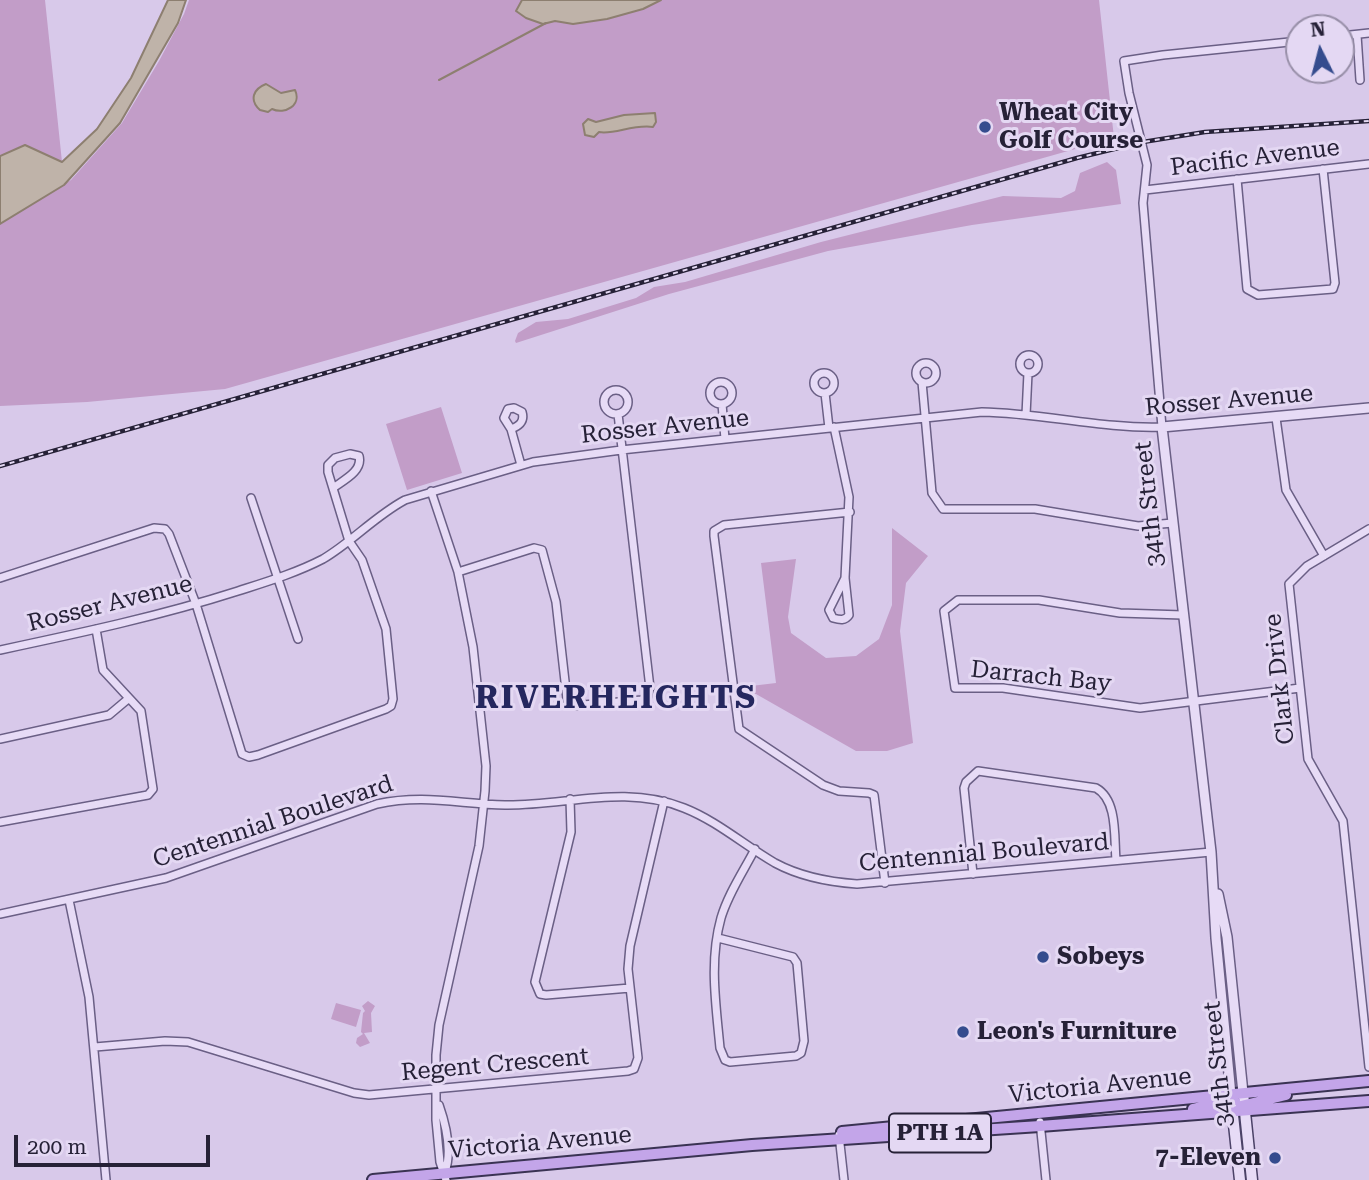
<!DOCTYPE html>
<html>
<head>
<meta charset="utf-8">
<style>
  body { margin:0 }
  #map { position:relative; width:1369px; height:1180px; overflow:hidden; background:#d8c9ea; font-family:"Roboto Serif",serif }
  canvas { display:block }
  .north { position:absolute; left:1285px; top:14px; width:70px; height:70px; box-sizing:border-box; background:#e4d8f3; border:2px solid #988fa8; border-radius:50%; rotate:354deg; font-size:19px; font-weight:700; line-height:28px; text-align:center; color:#262137 }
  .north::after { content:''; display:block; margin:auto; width:24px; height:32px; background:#354c8e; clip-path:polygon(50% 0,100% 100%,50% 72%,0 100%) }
  .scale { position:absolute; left:14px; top:1135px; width:196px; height:32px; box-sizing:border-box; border:4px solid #262137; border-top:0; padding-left:9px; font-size:21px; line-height:24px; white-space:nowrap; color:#262137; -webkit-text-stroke:5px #e4d8f3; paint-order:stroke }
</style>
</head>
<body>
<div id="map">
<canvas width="1369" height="1180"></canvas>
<div class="north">N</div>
<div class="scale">200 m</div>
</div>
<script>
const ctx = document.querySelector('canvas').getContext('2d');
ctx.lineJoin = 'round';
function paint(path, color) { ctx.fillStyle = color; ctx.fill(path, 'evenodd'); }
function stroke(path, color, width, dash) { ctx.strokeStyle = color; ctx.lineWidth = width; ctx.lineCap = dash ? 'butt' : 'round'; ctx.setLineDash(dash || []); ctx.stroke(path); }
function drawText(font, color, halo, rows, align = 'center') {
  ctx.font = font + ' "Roboto Serif",serif'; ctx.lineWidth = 6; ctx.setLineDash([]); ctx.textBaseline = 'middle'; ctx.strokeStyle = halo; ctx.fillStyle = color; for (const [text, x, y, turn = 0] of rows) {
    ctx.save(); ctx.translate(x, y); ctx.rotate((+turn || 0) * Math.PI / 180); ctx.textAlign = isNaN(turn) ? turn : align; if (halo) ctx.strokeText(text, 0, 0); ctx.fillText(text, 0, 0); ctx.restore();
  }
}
const green = new Path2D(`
  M0,0h45l17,162 -37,-17 -25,11z
  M189,0h910l15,138 -889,251 -138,13 -87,4v-182l71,-44 51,-57 37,-62 25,-47z
  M1107,162l9,8 5,34 -149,21 -144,26 -159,43 -153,49 -1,-2 3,-8 18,-11 32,-3 68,-21 18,-11 31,-5 136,-40 182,-46 58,2 14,-7 5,-18z
  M441,407l21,66 -55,17 -21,-66z
  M892,528l36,28 -22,27 -6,48 13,112 -26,8h-31l-100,-57 -21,1 -1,-7 42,-5 -15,-120 35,-4 -8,58 3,16 35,25 30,-2 23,-17 13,-34z
  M368,1001l7,5 -4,7 1,19 -8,1 6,10 -10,4 -4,-4 1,-5 6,-4 -2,-2 2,-19 2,-2 -3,-5z
  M336,1003l25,7 -5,17 -25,-8z`);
const water = new Path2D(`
  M168,0h18l-8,23 -58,100 -56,62 -64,39v-68l25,-11 37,17 35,-33 34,-51z
  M522,0h139l-18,9 -36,10 -34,5 -18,-3 -12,3 -17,-6 -10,-7z
  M266,84l15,9 14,-3c7,15 -10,25 -23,19l-4,3 -8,-2c-11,-10 -7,-21 6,-26z
  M655,113l1,9 -3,5c-20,-3 -39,8 -54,5l-5,5 -9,-2 -2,-11 5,-5 8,3 28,-7z`);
const stream = new Path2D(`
  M439,80l107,-57`);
const minor = new Path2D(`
  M1357,35l3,45
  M1341,36l28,-3
  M1237,179l10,110 11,6 75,-6 2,-6 -12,-114
  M1145,190l224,-26
  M1020 364a9 9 0 1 1 18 0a9 9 0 1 1-18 0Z
  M916 373a10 10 0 1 1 20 0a10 10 0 1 1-20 0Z
  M814 383a10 10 0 1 1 20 0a10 10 0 1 1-20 0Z
  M922,382l10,111 11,16h92l103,17 35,-3
  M710 393a11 11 0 1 1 22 0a11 11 0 1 1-22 0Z
  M604 402a12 12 0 1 1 24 0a12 12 0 1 1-24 0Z
  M825,393l4,35
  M722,404l3,35
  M1026,415l2,-42
  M1276,418l10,72 38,66
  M834,427l15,70 -4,81 4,37c-4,6 -9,5 -16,3l-4,-8 16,-32
  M511,429c8,-3 14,-7 11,-17l-8,-4 -6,1 -4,9 7,11 10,36
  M431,491l27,81 15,75 13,119 -1,25 -6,55 -40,179 -3,30v65l4,42 6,18
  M251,498l47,141
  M850,512l-126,13 -10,6v5l25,193 84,56 16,6 30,2 5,2 11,88
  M1369,529l-62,37 -18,18 19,175 35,62 26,246
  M458,572l76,-24 8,2 14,52 11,97 4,7 71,-6 6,-4 2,-8 -32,-274
  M0,578l154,-50 11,1 4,5 27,70 46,150 7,3 9,-2 128,-46 5,-3 2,-7 -7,-70 -24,-69 -13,-19 -21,-69v-7l7,-7 15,-4 9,2c4,15 -15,24 -26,32
  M1183,615l-63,-2 -81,-13h-81l-14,11 11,77h48l137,20 160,-20
  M0,650c80,-17 160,-34 238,-59 28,-9 58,-18 85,-32 29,-17 52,-43 82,-59l128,-38 88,-12 361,-38c61,1 120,17 180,15l-19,-224 4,-38 -18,-72 -5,-32 39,-6 136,-14
  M0,739l109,-24 19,-16
  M570,799l1,33 -36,150 5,12 6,1 84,-7
  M0,822l148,-27 5,-6 -12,-78 -38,-41 -7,-41
  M973,874l-9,-86 2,-6 12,-11 118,17c22,12 18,50 20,72
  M69,900l20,97 17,183
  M0,914l166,-36 211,-74c47,-10 82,0 128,1 60,1 120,-21 179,3 33,13 60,37 91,55 26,14 53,19 82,21l354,-32
  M718,938l75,19 4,6 7,78 -3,12 -5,3 -66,6 -5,-2 -5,-12c-4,-43 -11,-87 1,-130 7,-24 22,-46 34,-69
  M95,1047l70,-6 23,1 166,51 15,2 259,-24 6,-2 4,-11 -10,-89 2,-23 34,-145
  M439,1105c7,20 13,47 6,67
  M1040,1122l6,58
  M839,1135l5,45`);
const tertiary = new Path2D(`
  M1218,894l9,43 16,156
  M1231,1095l-15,-157 -5,-86 -49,-425 207,-19`);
const secondary = new Path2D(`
  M1243,1093l9,87
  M1232,1106l8,74`);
const primary = new Path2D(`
  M1241,1106l45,-11
  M1193,1109l42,-9
  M842,1132l527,-51
  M373,1180l379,-35 288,-19 329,-25`);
const rail = new Path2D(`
  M0,466l1077,-308 66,-16 62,-10 164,-11`);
const markers = [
  [985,127,7,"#354c8e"],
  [1043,957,7,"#354c8e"],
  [963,1032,7,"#354c8e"],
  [1275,1158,7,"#354c8e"]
];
const shields = [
  [940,1133,102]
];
const shieldNames = [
  ["PTH 1A",940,1133]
];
const poiNames = [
  ["Wheat City",999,113],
  ["Golf Course",999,141],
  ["Sobeys",1057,957],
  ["Leon's Furniture",977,1032],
  ["7-Eleven",1261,1158,"right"]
];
const streetNames = [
  ["Pacific Avenue",1255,158,-7],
  ["Rosser Avenue",1229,401,-5],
  ["Rosser Avenue",665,427,-6],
  ["34th Street",1150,504,-96],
  ["Rosser Avenue",110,604,-14],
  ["Darrach Bay",1041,677,6],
  ["Clark Drive",1280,679,-96],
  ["Centennial Boulevard",273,822,-18],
  ["Centennial Boulevard",984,853,-5],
  ["34th Street",1219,1064,-96],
  ["Regent Crescent",495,1065,-5],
  ["Victoria Avenue",1100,1086,-6],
  ["Victoria Avenue",540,1143,-5]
];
const districtNames = [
  ["RIVERHEIGHTS",616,699]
];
paint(green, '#c29dc8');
paint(water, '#bfb3a9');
stroke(water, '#8d7f70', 2);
stroke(stream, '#8d7f70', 2);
stroke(minor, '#6a5f85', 10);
stroke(tertiary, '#6a5f85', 12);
stroke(secondary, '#4b4267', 13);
stroke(primary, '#3a3353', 14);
stroke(minor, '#e7dbf6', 7);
stroke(tertiary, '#e7dbf6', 9);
stroke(secondary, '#e7dbf6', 10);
stroke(primary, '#c3a5e9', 10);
stroke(rail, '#262137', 4.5);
stroke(rail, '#e4d8f3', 2, [5]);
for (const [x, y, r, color] of markers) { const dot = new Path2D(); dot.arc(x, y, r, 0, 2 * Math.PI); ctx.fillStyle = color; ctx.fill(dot); stroke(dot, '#e4d8f3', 2.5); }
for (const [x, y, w] of shields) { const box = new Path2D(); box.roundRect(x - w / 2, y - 19.5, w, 39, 5); ctx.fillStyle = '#e4d8f3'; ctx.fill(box); stroke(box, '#262137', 2); }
drawText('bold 23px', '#262137', null, shieldNames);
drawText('bold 24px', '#262137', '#e4d8f3', poiNames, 'left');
drawText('24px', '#262137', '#e4d8f3', streetNames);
ctx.letterSpacing = '2px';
drawText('bold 32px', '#25275f', '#e4d8f3', districtNames);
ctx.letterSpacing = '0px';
</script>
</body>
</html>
